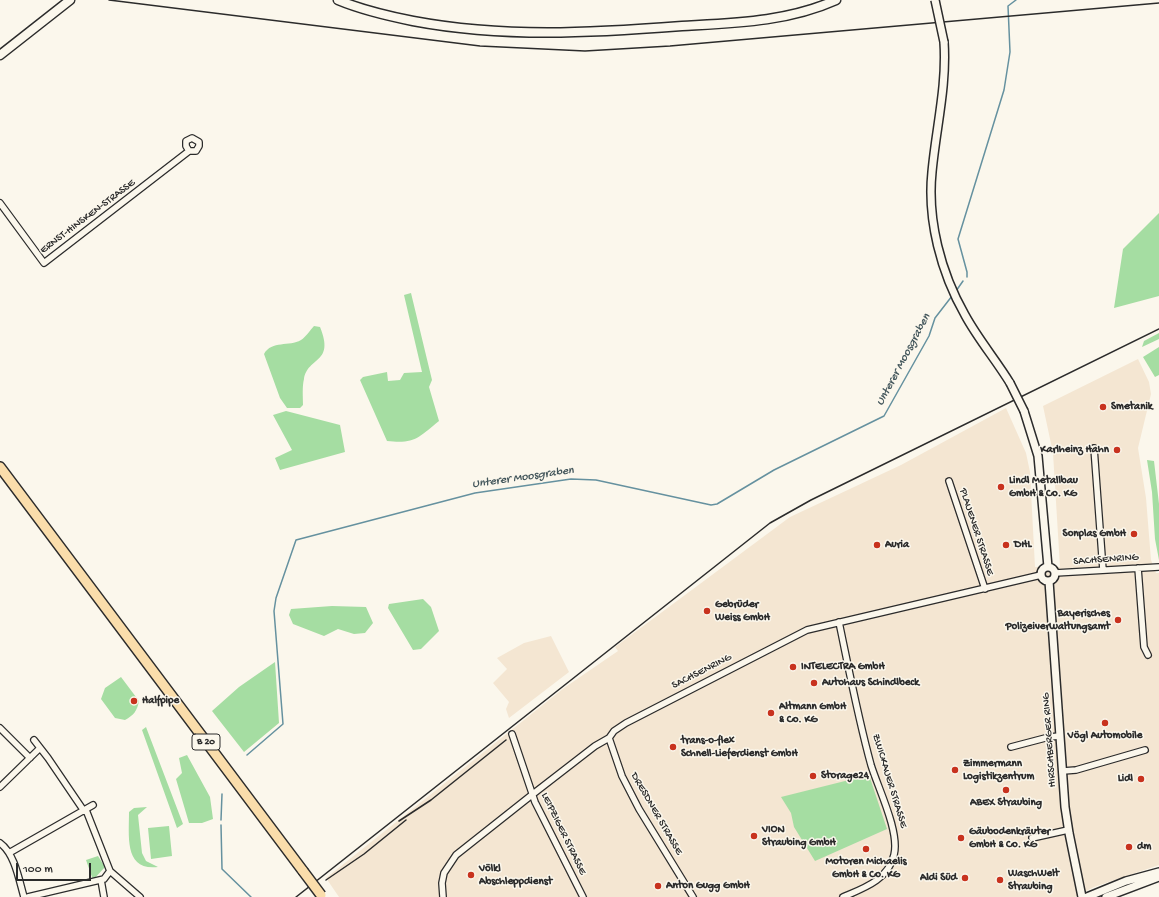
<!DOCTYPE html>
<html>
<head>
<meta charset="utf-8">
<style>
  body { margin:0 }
  #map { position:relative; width:1159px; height:897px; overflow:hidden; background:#fbf7ec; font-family:"Gochi Hand",sans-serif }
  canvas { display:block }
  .scale { position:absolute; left:16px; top:863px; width:75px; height:18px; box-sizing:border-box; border:2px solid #2b2b2b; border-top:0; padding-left:5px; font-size:12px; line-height:14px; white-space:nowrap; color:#2b2b2b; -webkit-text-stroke:3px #fbf7ec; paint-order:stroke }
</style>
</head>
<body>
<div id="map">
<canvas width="1159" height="897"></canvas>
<div class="scale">100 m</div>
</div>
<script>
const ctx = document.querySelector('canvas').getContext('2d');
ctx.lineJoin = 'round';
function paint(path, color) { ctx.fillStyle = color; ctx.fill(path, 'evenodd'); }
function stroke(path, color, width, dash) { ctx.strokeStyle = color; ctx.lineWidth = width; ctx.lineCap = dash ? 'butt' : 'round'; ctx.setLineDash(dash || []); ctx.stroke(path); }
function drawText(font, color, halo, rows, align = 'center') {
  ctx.font = font + ' "Gochi Hand",sans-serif'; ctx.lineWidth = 3; ctx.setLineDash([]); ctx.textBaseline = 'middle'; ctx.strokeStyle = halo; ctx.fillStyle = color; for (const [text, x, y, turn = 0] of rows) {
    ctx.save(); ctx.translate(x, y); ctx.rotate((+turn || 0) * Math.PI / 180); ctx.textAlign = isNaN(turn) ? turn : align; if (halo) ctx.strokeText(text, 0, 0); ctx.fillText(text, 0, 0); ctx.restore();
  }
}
const built = new Path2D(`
  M1138,359l11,23 2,12 -13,54 8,50 5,62 5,13h3v292l-65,22 -19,10h-736l-13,-19 238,-190 54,-37 -3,-4 175,-130 111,-52 105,-57 20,45 4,19 5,95h25l-7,-114 -10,-47z
  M551,636l18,36 -60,46 -3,-9 3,-7 -16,-19 14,-14 -10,-11 27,-15z`);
const green = new Path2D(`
  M1159,213v83l-45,12 9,-59z
  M411,293l21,87 -3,7 10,34c-21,17 -24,23 -52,20l-27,-61 3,-3 24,-5 1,9 12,-1 4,-7 18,-1 -18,-77z
  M314,326l6,1c15,37 -12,29 -16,52 -2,8 -1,18 -1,26l-3,3h-13l-7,-10 -16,-44c8,-14 25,-7 37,-14 5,-3 9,-10 13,-14z
  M1159,333v6l-17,8 2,-6z
  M1159,347v28l-4,2 -12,-20z
  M286,411l54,14 5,27 -65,18 -5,-12 17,-8 -19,-35z
  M1147,460l7,1 5,43v56l-4,-21 -3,-47z
  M423,599l8,8 8,24 -18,18 -8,1 -25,-42 1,-4z
  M332,606l34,1 7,16 -8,10 -11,1 -16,-5 -14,7 -31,-12 -4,-9 2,-6z
  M275,662l4,61 -35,29 -32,-41 27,-24z
  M121,677l18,24c-2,10 -5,14 -14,19l-10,-2 -14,-19 4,-11z
  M146,727l37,97 -6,4 -35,-98z
  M187,755l23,42 3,22 -11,4h-13l-13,-44 6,-6 -3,-15z
  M869,775l18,54 -72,32 -21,-34 -3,-14 -10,-16z
  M147,807l-9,8 4,38 4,8 12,6c-34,4 -29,-30 -29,-55l5,-4z
  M169,826l3,30 -21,3 -3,-31z
  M98,856l7,11 -12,13 -7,-20z`);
const stream = new Path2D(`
  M967,277v-5l-9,-33 46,-149 6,-38 -2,-46 8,-6
  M956,291l7,-10
  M247,755l36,-31 -9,-113 2,-13 20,-58 179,-47 96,-14 25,1 115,25 6,-1 57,-34 110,-54 45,-80 6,-18 17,-22
  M221,820l1,-26
  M221,825l1,44 29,28`);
const minor = new Path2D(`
  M0,203l44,60 145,-112h7l3,-5v-4l-7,-4 -6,3v5l3,5
  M1094,448l9,122
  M949,481l36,108
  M1138,568l6,79 4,8
  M1055,573l104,-6
  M839,622c10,48 19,96 32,143 7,23 29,67 23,90 -6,25 -30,33 -51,42
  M0,728l30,30
  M512,734l23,68 48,95
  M609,738l13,38 17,33 54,88
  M34,740l14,18 36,53
  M1011,747l38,-10 11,-1
  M1063,771l13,-1 69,-20
  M0,787l40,-39
  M86,810l24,61 30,26
  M1032,838l36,-8
  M0,843c15,11 19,37 24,54
  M9,853l84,-48
  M101,880l3,17
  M28,897l76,-18 6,-8
  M443,897l-1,-14 2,-10 12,-18 77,-61 62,-48 14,-8 5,-7 12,-8 181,-93 234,-55`);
const tertiary = new Path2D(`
  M944,42c3,44 -8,86 -12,130 -5,48 9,101 33,143 13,24 31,45 45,68
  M1024,411l14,45 10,111
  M1041 574a7 7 0 1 1 14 0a7 7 0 1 1-14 0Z
  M1049,581l16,226 4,26 13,64
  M1087,897l39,-16 33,-9
  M1106,897l53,-20`);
const secondary = new Path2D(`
  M338,0c24,10 50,16 75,21 90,17 179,12 269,5 52,-3 105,-4 154,-26
  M0,55l70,-55`);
const trunk = new Path2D(`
  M0,467l303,404`);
const rail = new Path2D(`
  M109,0l371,46 105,5 85,-5 489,-43
  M399,821l32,-21 75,-60
  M326,880l38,-26 42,-34
  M296,897l474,-374 41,-23 348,-171`);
const tertiaryBridge = new Path2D(`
  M935,0l9,42
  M1010,383l14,28`);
const trunkBridge = new Path2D(`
  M303,871l18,24`);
const markers = [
  [1103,407,4,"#c8321e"],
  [1117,450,4,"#c8321e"],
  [1001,487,4,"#c8321e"],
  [1134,534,4,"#c8321e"],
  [877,545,4,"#c8321e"],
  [1006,545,4,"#c8321e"],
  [707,611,4,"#c8321e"],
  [1118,620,4,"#c8321e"],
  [793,667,4,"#c8321e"],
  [814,683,4,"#c8321e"],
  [134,701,4,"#c8321e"],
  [771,713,4,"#c8321e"],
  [1105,723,4,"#c8321e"],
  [673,747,4,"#c8321e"],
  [955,770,4,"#c8321e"],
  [813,776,4,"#c8321e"],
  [1141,779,4,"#c8321e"],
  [1006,790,4,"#c8321e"],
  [754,836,4,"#c8321e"],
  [961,838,4,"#c8321e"],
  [1129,847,4,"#c8321e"],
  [866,849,4,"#c8321e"],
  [471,875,4,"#c8321e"],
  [965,878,4,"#c8321e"],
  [1000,880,4,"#c8321e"],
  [658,886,4,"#c8321e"]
];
const shields = [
  [206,742,28]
];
const shieldNames = [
  ["B 20",206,742]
];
const streetNames = [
  ["ERNST-HINSKEN-STRASSE",88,217,-37],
  ["PLAUENER STRASSE",976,532,72],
  ["SACHSENRING",1106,560,-4],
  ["SACHSENRING",702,672,-27],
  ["HIRSCHBERGER RING",1050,740,-94],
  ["ZWICKAUER STRASSE",889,781,73],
  ["DRESDNER STRASSE",656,814,60],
  ["LEIPZIGER STRASSE",563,834,64]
];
const poiNames = [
  ["Smetanik",1111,407],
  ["Karlheinz Hahn",1109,450,"right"],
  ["Lindl Metallbau",1009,481],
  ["GmbH & Co. KG",1009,494],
  ["Sonplas GmbH",1126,534,"right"],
  ["Auria",885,545],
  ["DHL",1014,545],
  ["Gebrüder",715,605],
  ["Weiss GmbH",715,618],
  ["Bayerisches",1110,614,"right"],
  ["Polizeiverwaltungsamt",1110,627,"right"],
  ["INTELECTRA GmbH",801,667],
  ["Autohaus Schindlbeck",822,683],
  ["Halfpipe",142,701],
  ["Altmann GmbH",779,707],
  ["& Co. KG",779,720],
  ["Vögl Automobile",1105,736,"center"],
  ["trans-o-flex",681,741],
  ["Schnell-Lieferdienst GmbH",681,754],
  ["Zimmermann",963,764],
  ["Logistikzentrum",963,777],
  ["Storage24",821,776],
  ["Lidl",1133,779,"right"],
  ["ABEX Straubing",1006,803,"center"],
  ["VION",762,830],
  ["Straubing GmbH",762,843],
  ["Gäubodenkräuter",969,832],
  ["GmbH & Co. KG",969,845],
  ["dm",1137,847],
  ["Motoren Michaelis",866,862,"center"],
  ["GmbH & Co. KG",866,875,"center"],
  ["Völkl",479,869],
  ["Abschleppdienst",479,882],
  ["WaschWelt",1008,874],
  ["Straubing",1008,887],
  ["Aldi Süd",957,878,"right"],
  ["Anton Gugg GmbH",666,886]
];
const waterNames = [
  ["Unterer Moosgraben",904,360,-62],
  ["Unterer Moosgraben",523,478,-8]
];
paint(built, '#f4e6d2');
paint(green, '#a5dda2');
stroke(stream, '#65919f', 1.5);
stroke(minor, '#2b2b2b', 8);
stroke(tertiary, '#2b2b2b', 10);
stroke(secondary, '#2b2b2b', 11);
stroke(trunk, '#2b2b2b', 12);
stroke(minor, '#fbf7ec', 5.5);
stroke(tertiary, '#fbf7ec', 7);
stroke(secondary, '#fbf7ec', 8);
stroke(trunk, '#faddab', 9);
stroke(rail, '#2b2b2b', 1.5);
stroke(tertiaryBridge, '#2b2b2b', 10, []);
stroke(trunkBridge, '#2b2b2b', 12, []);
stroke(tertiaryBridge, '#fbf7ec', 7);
stroke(trunkBridge, '#faddab', 9);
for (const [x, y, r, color] of markers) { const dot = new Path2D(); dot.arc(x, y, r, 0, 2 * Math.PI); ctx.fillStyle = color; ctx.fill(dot); stroke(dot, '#fbf7ec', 1.5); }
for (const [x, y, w] of shields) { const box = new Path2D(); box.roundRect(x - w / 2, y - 8, w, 16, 3); ctx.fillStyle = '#fbf7ec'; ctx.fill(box); stroke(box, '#2b2b2b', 1); }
drawText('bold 10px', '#2b2b2b', null, shieldNames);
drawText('11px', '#2b2b2b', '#fbf7ec', streetNames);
drawText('bold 11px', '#2b2b2b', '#fbf7ec', poiNames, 'left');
drawText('italic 12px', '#43565b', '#fbf7ec', waterNames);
</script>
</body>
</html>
